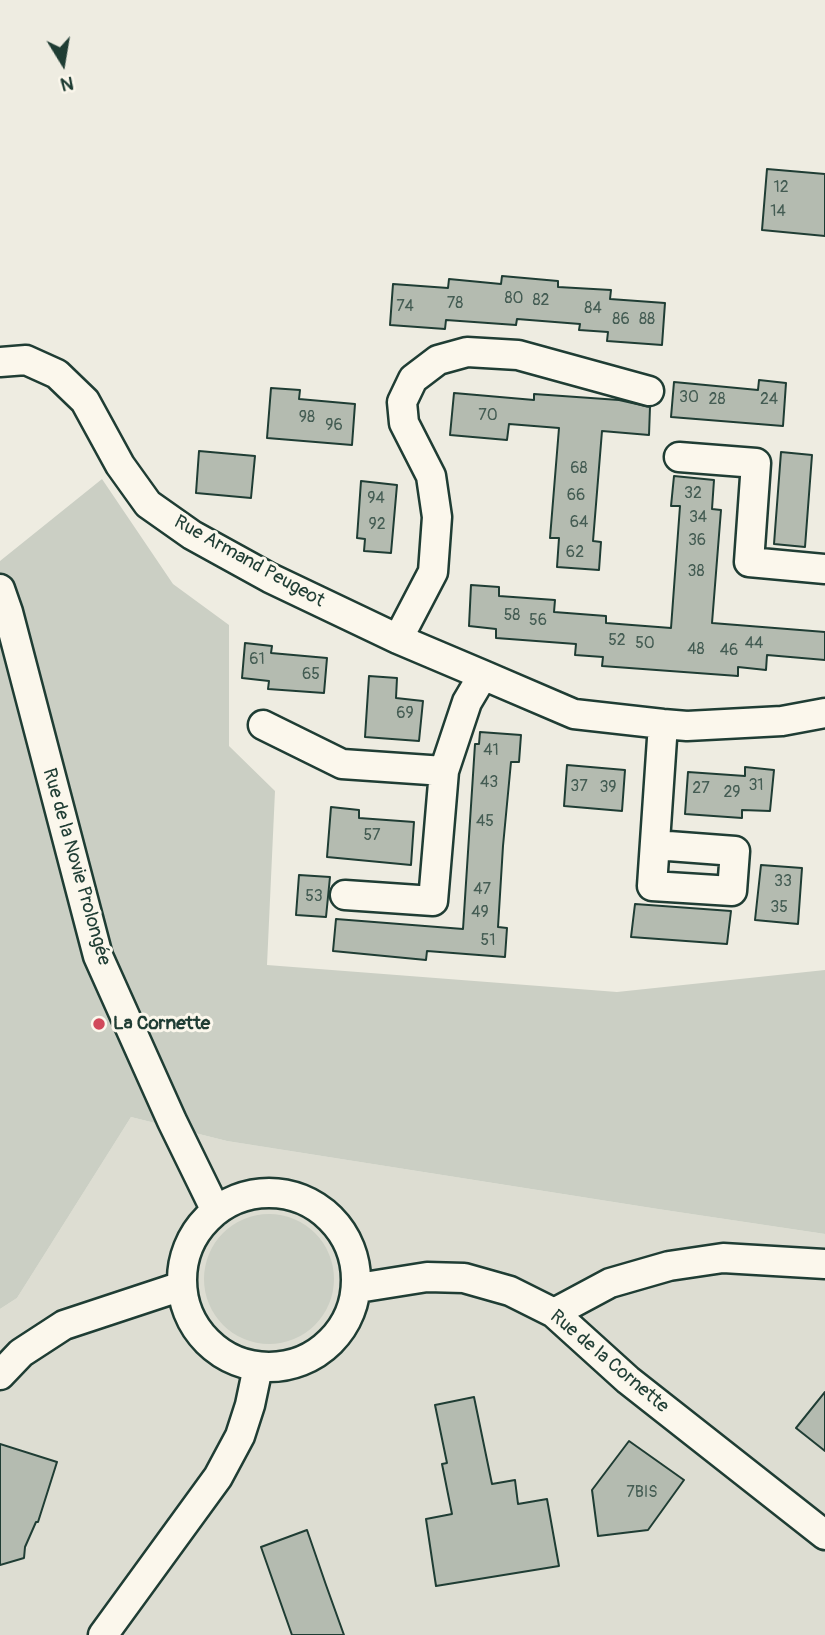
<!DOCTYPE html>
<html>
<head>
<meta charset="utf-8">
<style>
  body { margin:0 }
  #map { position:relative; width:825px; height:1635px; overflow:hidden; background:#eeece1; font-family:Pangolin,sans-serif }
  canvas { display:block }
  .north { position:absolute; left:28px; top:28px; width:70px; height:70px; -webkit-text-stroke:5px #fbf7ec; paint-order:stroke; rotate:169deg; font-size:19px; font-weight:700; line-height:28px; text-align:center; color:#1f3d34 }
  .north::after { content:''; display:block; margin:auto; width:24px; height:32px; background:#1f3d34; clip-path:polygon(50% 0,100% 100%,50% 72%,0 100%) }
</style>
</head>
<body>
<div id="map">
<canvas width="825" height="1635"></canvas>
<div class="north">N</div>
</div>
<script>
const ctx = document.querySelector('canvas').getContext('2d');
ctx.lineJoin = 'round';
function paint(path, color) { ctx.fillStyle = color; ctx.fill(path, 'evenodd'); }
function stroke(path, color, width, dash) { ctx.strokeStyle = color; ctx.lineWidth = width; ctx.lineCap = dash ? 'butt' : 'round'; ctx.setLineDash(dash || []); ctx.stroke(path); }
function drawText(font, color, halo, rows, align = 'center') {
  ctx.font = font + ' Pangolin,sans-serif'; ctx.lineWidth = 6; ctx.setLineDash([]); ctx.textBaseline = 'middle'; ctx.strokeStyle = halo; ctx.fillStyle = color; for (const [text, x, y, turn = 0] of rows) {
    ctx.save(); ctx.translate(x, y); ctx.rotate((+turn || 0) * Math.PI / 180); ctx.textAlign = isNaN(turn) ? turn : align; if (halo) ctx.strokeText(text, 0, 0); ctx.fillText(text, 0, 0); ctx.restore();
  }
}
const built = new Path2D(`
  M131,1117l96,24 431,68 167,25v401h-825v-326l17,-11z`);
const green = new Path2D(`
  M102,479l71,105 56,41v121l46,45 -8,174 350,27 208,-22v264l-167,-25 -431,-68 -96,-24 -114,181 -17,11v-748z
  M204 1279a65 65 0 1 1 130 0a65 65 0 1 1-130 0Z`);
const building = new Path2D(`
  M767,169l58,5v62l-63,-6z
  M502,276l56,5v6l53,3 -1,9 55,4 -3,42 -55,-4 1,-9 -29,-2 1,-6 -63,-5 -1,6 -70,-5 -1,9 -55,-4 3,-41 55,4 1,-9 52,5z
  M759,380l27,3 -3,43 -112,-9 3,-35 84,8z
  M271,388l29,2 -1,9 56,5 -3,41 -85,-7z
  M454,393l80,7v-6l85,6 31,7 -1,28 -47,-4 -9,110 8,1 -2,28 -42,-3 2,-29h-9l9,-110 -50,-4 -2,16 -57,-5z
  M199,451l56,5 -4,42 -55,-5z
  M781,452l31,3 -7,92 -31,-3z
  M674,476l40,4 -2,29 9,1 -9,113 113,9v28l-58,-5 -1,15 -28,-3v9l-136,-10 1,-9 -28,-2 1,-11 -80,-6v-9l-27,-3 2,-41 28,2v9l56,4 -1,12 52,4v7l65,5 9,-122h-9z
  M361,481l36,4 -6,68 -27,-2 1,-12 -8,-1z
  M245,643l27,3 -1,7 56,5 -3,35 -56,-4 1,-8 -27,-3z
  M369,676l28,2 -1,20 27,3 -4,40 -54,-4z
  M480,732l41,3 -2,27h-8l-8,84 -5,81 9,1 -2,29 -78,-6 -1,9 -93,-9 3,-32 127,10 12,-185h4z
  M567,765l58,5 -3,41 -58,-5z
  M745,767l29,3 -4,41 -28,-1v8l-57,-4 3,-42 57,4z
  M331,807l28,3v8l55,4 -3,43 -84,-8z
  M761,865l41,3 -4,56 -43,-4z
  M299,875l31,2 -4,40 -30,-2z
  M635,904l96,7 -4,33 -96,-7z
  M825,1392v59l-29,-23z
  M474,1397l18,87 23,-4 3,24 29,-5 12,67 -123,20 -10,-67 26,-5 -10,-50 5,-1 -12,-58z
  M629,1441l55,39 -36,50 -50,6 -6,-46z
  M0,1444l57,18 -19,60h-2l-11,25 -1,11 -24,7z
  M307,1530l19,55 18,50h-52l-31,-88z`);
const minor = new Path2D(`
  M0,362l26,-2 31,14 28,27 35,64 28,39 44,31 78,43 128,61 85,36 91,39 89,10 24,2 95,-5 43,-8
  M679,457l77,6 -7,99 76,7
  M0,589l8,23 90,344 74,165 44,90
  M398,639l35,-67 4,-55 -6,-41 -27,-53 -2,-21 11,-23 25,-19 29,-8 51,3 131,36
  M263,725l79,39 102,7
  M655,845l80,6 -3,40 -80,-5 11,-162
  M345,895l88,6 11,-130 23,-69 16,-27
  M182 1280a87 87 0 1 1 174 0a87 87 0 1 1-174 0Z
  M358,1288l69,-11 37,1 46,13 44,22 74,67 197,155
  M554,1313l56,-30 59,-17 54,-8 102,6
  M0,1375l21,-22 43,-28 118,-39
  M103,1635l115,-158 22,-41 10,-31 8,-38`);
const markers = [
  [99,1024,7,"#d1495b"]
];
const numberNames = [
  ["12",781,188],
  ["14",778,212],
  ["80",514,299],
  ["82",541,301],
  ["78",455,304],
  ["74",405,307],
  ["84",593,309],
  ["86",621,320],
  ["88",647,320],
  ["30",689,398],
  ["28",717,400],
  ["24",769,400],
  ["70",488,416],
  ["98",307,418],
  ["96",334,426],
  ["68",579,469],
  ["32",693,494],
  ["66",576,496],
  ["94",376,499],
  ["34",698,518],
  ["64",579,523],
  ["92",377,525],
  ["36",697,541],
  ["62",575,553],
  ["38",696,572],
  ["58",512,616],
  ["56",538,621],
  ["52",617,641],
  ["50",645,644],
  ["44",754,644],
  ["48",696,650],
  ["46",729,651],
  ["61",257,660],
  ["65",311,675],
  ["69",405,714],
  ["41",491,751],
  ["43",489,783],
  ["31",756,786],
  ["37",579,787],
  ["39",608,788],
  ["27",701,789],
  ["29",732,793],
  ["45",485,822],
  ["57",372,836],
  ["33",783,882],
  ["47",482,890],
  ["53",314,897],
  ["35",779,908],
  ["49",480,913],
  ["51",488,941],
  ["7BIS",642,1493]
];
const streetNames = [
  ["Rue Armand Peugeot",249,562,29],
  ["Rue de la Novie Prolongée",76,867,74],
  ["Rue de la Cornette",609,1362,40]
];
const poiNames = [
  ["La Cornette",113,1024]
];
paint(built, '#ddddd2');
paint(green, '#cbcfc4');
paint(building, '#b4bbb0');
stroke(building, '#1f3d34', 2);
stroke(minor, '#1f3d34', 33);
stroke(minor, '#fbf7ec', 28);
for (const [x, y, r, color] of markers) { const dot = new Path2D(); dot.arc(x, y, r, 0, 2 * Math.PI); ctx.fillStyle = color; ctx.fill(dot); stroke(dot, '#fbf7ec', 2.5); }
drawText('16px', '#445c53', null, numberNames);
drawText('19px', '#1f3d34', '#fbf7ec', streetNames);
drawText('bold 19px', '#1f3d34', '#fbf7ec', poiNames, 'left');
</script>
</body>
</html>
